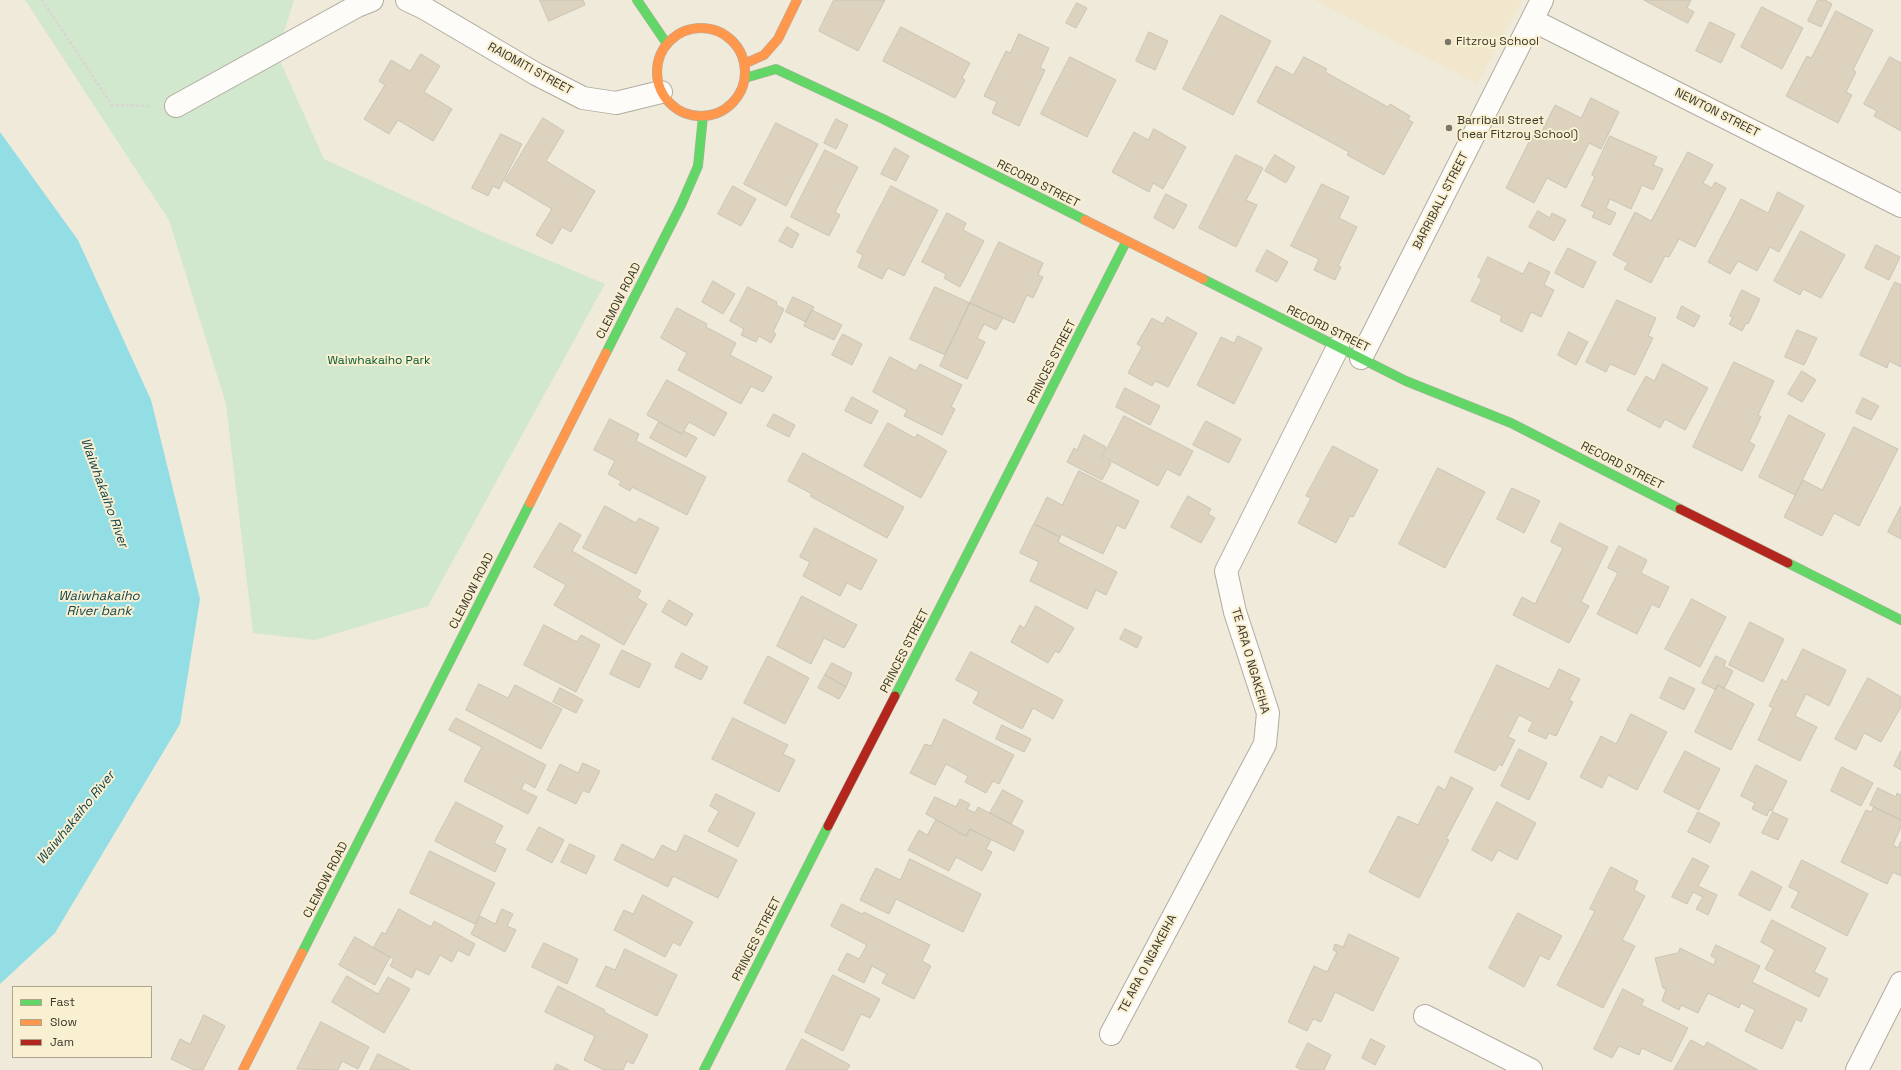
<!DOCTYPE html>
<html>
<head>
<meta charset="utf-8">
<style>
  body { margin:0 }
  #map { position:relative; width:1901px; height:1070px; overflow:hidden; background:#f0eada; font-family:"Space Grotesk",sans-serif }
  canvas { display:block }
  .legend { position:absolute; left:12px; top:986px; width:140px; height:72px; box-sizing:border-box; background:#f9efd1; border:1px solid #ada58f; margin:0; padding:5px 7px; list-style:none; font-size:12px; color:#3b372c }
  .legend li { display:flex; align-items:center; gap:8px; height:20px }
  .legend b { width:20px; border:1px solid #ada58f }
</style>
</head>
<body>
<div id="map">
<canvas width="1901" height="1070"></canvas>
<ul class="legend">
<li><b style="height:5px;background:#63d668"></b>Fast</li>
<li><b style="height:5px;background:#ff974d"></b>Slow</li>
<li><b style="height:5px;background:#b3261e"></b>Jam</li>
</ul>
</div>
<script>
const ctx = document.querySelector('canvas').getContext('2d');
ctx.lineJoin = 'round';
function paint(path, color) { ctx.fillStyle = color; ctx.fill(path, 'evenodd'); }
function stroke(path, color, width, dash) { ctx.strokeStyle = color; ctx.lineWidth = width; ctx.lineCap = dash ? 'butt' : 'round'; ctx.setLineDash(dash || []); ctx.stroke(path); }
function drawText(font, color, halo, rows, align = 'center') {
  ctx.font = font + ' "Space Grotesk",sans-serif'; ctx.lineWidth = 4; ctx.setLineDash([]); ctx.textBaseline = 'middle'; ctx.strokeStyle = halo; ctx.fillStyle = color; for (const [text, x, y, turn = 0] of rows) {
    ctx.save(); ctx.translate(x, y); ctx.rotate((+turn || 0) * Math.PI / 180); ctx.textAlign = isNaN(turn) ? turn : align; if (halo) ctx.strokeText(text, 0, 0); ctx.fillText(text, 0, 0); ctx.restore();
  }
}
const built = new Path2D(`
  M1314,0h208l-45,84z`);
const green = new Path2D(`
  M25,0h269l-17,54 47,105 165,76 116,49 -177,322 -113,34 -62,-7 -27,-229 -57,-184z`);
const water = new Path2D(`
  M0,132l78,108 73,160 49,199 -20,125 -125,209 -55,51z`);
const building = new Path2D(`
  M540,0h43l2,5 -36,16z
  M834,0h51l-27,51 -39,-20z
  M1644,0h47l-4,8 7,4 -6,11z
  M1818,0h7l7,4 -11,23 -13,-6z
  M1077,3l10,5 -11,20 -10,-5z
  M1762,7l41,21 -21,41 -41,-22z
  M1836,11l37,19 -20,40 3,2 -10,20 6,3 -14,28 -52,-27 21,-40 4,2z
  M1221,15l50,26 -38,74 -50,-26z
  M1710,22l25,12 -14,29 -25,-12z
  M901,27l69,36 -8,15 3,2 -10,18 -72,-37z
  M1149,32l19,9 -13,29 -19,-9z
  M1019,34l30,14 -9,20 5,2 -26,56 -27,-13 5,-11 -13,-6 22,-45 4,2z
  M421,54l19,12 -16,26 28,17 -19,32 -35,-21 -9,14 -25,-15 21,-34 -6,-4 12,-21 19,11z
  M1070,57l46,23 -29,57 -46,-23z
  M1304,57l23,12 -2,3 63,35 2,-3 20,12 -2,4 5,2 -29,53 -37,-20 2,-3 -92,-50 19,-36 17,9z
  M1890,57l11,6v68l-27,-15 3,-5 -13,-7z
  M1591,98l28,14 -18,37 -12,-6 -23,45 -19,-10 -13,25 -28,-15 26,-52 6,3 17,-34 26,13z
  M543,118l21,13 -18,30 49,30 -24,41 -9,-5 -10,17 -16,-9 16,-26 -47,-28z
  M836,119l12,6 -12,24 -12,-6z
  M776,123l42,21 -32,62 -42,-22z
  M1154,129l32,18 -23,42 -10,-6 -4,9 -37,-20 22,-40 14,8z
  M501,134l21,10 -23,45 -6,-3 -5,10 -16,-8z
  M1610,136l47,21 -4,8 10,4 -10,21 -11,-5 -11,24 -21,-10 -4,9 10,5 -6,12 -18,-8 3,-5 -14,-6 14,-29 -3,-2z
  M895,148l14,8 -13,25 -15,-7z
  M825,150l33,17 -23,45 5,3 -11,21 -38,-19z
  M1688,152l25,13 -10,18 9,5 3,-6 11,6 -31,59 -16,-8 -10,18 -4,-1 -14,27 -27,-14 4,-6 -15,-8 22,-43 16,9z
  M1236,155l27,13 -17,32 11,5 -21,42 -37,-19z
  M1275,155l20,12 -9,16 -21,-12z
  M1322,184l27,13 -10,21 18,9 -19,39 3,1 -6,13 -21,-10 5,-11 -28,-13z
  M733,186l23,13 -15,27 -23,-12z
  M891,186l47,24 -34,66 -16,-8 -6,11 -24,-12 5,-12 -6,-3z
  M1778,192l26,14 -25,46 -9,-5 -13,24 -19,-10 -8,13 -22,-12 33,-63 27,14z
  M1166,194l21,11 -13,24 -20,-11z
  M1538,211l12,7 2,-5 14,7 -12,21 -25,-14z
  M947,213l19,10 -3,7 21,11 -24,46 -16,-9 2,-4 -24,-12z
  M787,227l12,7 -7,14 -13,-7z
  M1801,231l44,24 -24,43 -18,-9 -3,6 -26,-14z
  M999,242l44,21 -5,12 5,2 -10,21 -6,-3 -13,28 -44,-20z
  M1876,245l24,12 -11,23 -24,-12z
  M1568,248l28,14 -13,26 -28,-15z
  M1267,250l21,12 -11,20 -21,-11z
  M1488,257l35,17 6,-12 21,10 -6,13 10,5 -13,27 -10,-5 -9,20 -22,-11 2,-5 -31,-15 11,-22 -4,-2z
  M713,281l22,13 -12,20 -21,-12z
  M1895,282l6,3v82l-12,-6 -2,7 -27,-13z
  M748,287l29,15 -1,3 8,4 -11,23 3,2 -5,9 -12,-7 -3,6 -15,-7 3,-6 -14,-8z
  M935,287l35,16 -25,52 -35,-16z
  M1742,290l18,9 -12,25 -2,-1 -4,8 -13,-7 4,-7 -3,-1z
  M793,297l21,10 -8,15 -20,-10z
  M1617,300l39,18 -8,18 5,2 -18,37 -25,-11 -4,8 -20,-10z
  M970,303l33,15 -7,12 -12,-6 -7,14 8,4 -18,37 -27,-13z
  M1682,306l18,10 -6,11 -17,-9z
  M677,308l30,16 -1,3 30,16 -6,12 42,22 -9,15 -12,-6 -10,18 -63,-34 9,-17 -26,-15z
  M812,310l30,15 -8,15 -30,-14z
  M1167,317l30,16 -29,54 -13,-6 -3,5 -24,-13 14,-26 -5,-3 15,-26 11,6z
  M1797,330l20,8 -13,27 -19,-8z
  M1569,332l19,10 -12,23 -18,-10z
  M843,334l19,10 -10,21 -20,-10z
  M1238,336l24,12 -28,56 -37,-19 24,-48 13,6z
  M890,357l26,14 4,-7 42,21 -11,22 4,2 -13,26 -38,-19 3,-6 -34,-18z
  M1734,362l40,19 -16,34 3,2 -12,25 6,3 -13,26 -49,-24z
  M1663,364l45,24 -23,42 -20,-11 -5,9 -33,-18 19,-34 8,5z
  M1802,371l14,9 -14,22 -14,-8z
  M667,380l60,33 -13,23 -25,-14 -7,12 -35,-19z
  M1125,388l35,18 -10,19 -34,-18z
  M852,397l26,14 -7,13 -26,-13z
  M1863,398l16,8 -8,14 -15,-7z
  M774,414l21,11 -6,12 -22,-11z
  M1789,415l36,19 -30,61 -36,-18z
  M1124,416l69,35 -13,25 -13,-7 -9,17 -55,-29z
  M610,419l29,15 -3,7 70,36 -19,38 -55,-28 -2,4 -11,-6 2,-4 -13,-7 7,-13 -21,-11z
  M1206,421l35,18 -12,24 -36,-18z
  M659,422l23,12 2,-3 13,7 -11,19 -36,-19z
  M888,423l27,15 2,-4 30,17 -26,47 -57,-32z
  M1854,427l44,22 -39,77 -25,-13 -12,23 -38,-19 19,-37 19,10z
  M1084,435l22,12 -5,11 10,5 -9,17 -35,-18 7,-14 3,2z
  M1333,446l45,24 -25,47 -3,-1 -14,27 -38,-20 13,-25 -5,-2z
  M803,453l101,54 -17,31 -77,-42 2,-2 -24,-13z
  M1438,468l47,24 -40,76 -46,-24z
  M1079,471l60,30 -14,28 -8,-4 -14,29 -42,-20 -1,3 -26,-13 13,-27 15,8z
  M1512,488l28,13 -16,32 -27,-14z
  M1188,496l23,13 -3,5 7,4 -14,25 -30,-16z
  M605,506l31,17 3,-5 20,10 -23,46 -53,-26z
  M1901,506v33l-13,-7z
  M560,523l21,12 -9,16 69,40 -4,7 10,6 -23,41 -70,-40 12,-20 -32,-18z
  M1560,523l48,24 -27,55 8,4 -20,37 -56,-28 9,-18 13,7 28,-56 -12,-6z
  M1034,524l26,13 -2,5 59,30 -11,23 -10,-5 -9,19 -57,-28 9,-19 -19,-9z
  M815,528l62,32 -16,30 -14,-7 -7,13 -37,-20 7,-14 -10,-5z
  M1619,546l28,14 -6,13 28,14 -10,21 -7,-4 -15,30 -40,-20 21,-41 -10,-5z
  M802,596l55,29 -13,23 -20,-10 -13,26 -34,-18z
  M1692,599l34,18 -26,50 -35,-18z
  M669,600l24,14 -7,12 -24,-14z
  M1036,606l38,22 -15,25 -4,-2 -7,12 -37,-21 9,-17 4,3z
  M1750,622l34,17 -21,43 -34,-17z
  M544,625l33,17 4,-7 19,10 -24,47 -52,-27z
  M1125,629l17,8 -5,11 -17,-9z
  M1803,649l43,21 -17,36 -23,-12 -11,22 22,11 -17,34 -42,-21 15,-32 -4,-2 13,-27 4,3z
  M622,650l29,14 -12,24 -29,-14z
  M971,652l92,48 -10,19 -20,-11 -11,21 -49,-26 6,-11 -23,-12z
  M682,653l26,14 -7,13 -26,-13z
  M768,656l41,22 -24,46 -41,-21z
  M1716,656l10,5 -2,5 9,5 -9,18 -6,-4 -2,5 -14,-7z
  M832,663l20,10 -6,14 -21,-12z
  M1497,665l52,24 10,-20 21,10 -11,21 4,2 -17,34 -7,-3 -3,6 -18,-8 5,-9 -14,-7 -11,22 7,3 -13,26 -3,-2 -4,7 -40,-19z
  M825,675l21,12 -7,12 -21,-11z
  M1670,677l25,12 -11,21 -24,-12z
  M1868,678l33,19v10l-20,35 -17,-9 -8,17 -21,-11z
  M479,684l29,14 7,-13 47,24 -21,40 -75,-39z
  M1718,685l36,19 -23,46 -36,-18z
  M560,688l23,12 -7,13 -23,-11z
  M1631,714l36,18 -30,58 -29,-15 -6,13 -22,-11 21,-41 15,8z
  M456,718l90,47 -11,23 -10,-6 -4,7 16,8 -9,17 -64,-33 18,-34 -33,-17z
  M733,718l55,27 -5,9 12,6 -16,32 -67,-33z
  M944,719l70,36 -15,29 -6,-3 -7,12 -21,-11 3,-6 -22,-12 -11,21 -25,-12 15,-29 6,2z
  M1002,725l29,14 -7,13 -28,-13z
  M1519,749l28,14 -18,37 -28,-14z
  M1685,751l35,18 -21,41 -35,-18z
  M1901,751v19l-7,-4z
  M583,763l17,8 -11,22 -6,-3 -7,14 -29,-14 13,-26 18,9z
  M1756,765l31,16 -15,30 -3,-1 -2,6 -15,-7 3,-6 -14,-7z
  M1842,767l31,16 -12,23 -30,-15z
  M1451,777l22,11 -27,51 3,1 -30,58 -50,-26 29,-56 20,9 20,-39 7,4z
  M1878,788l18,9 1,-4 4,2v25l-31,-15z
  M1003,790l20,11 -12,23 -21,-11z
  M716,794l39,19 -17,34 -30,-16 11,-20 -9,-5z
  M935,797l21,10 4,-8 10,5 -3,5 8,4 3,-6 46,24 -10,20 -44,-22 -4,7 -40,-22z
  M456,802l47,24 -9,17 12,6 -11,23 -60,-31z
  M1497,802l39,21 -19,37 -19,-10 -6,11 -20,-11z
  M1874,807l27,13v7l-8,18 5,3 3,-7v35l-8,-4 -6,12 -46,-22 25,-52 5,2z
  M1698,812l22,11 -10,20 -22,-11z
  M1773,812l15,7 -10,21 -16,-7z
  M936,820l30,16 4,-7 21,11 -5,9 6,3 -10,19 -26,-14 -7,14 -41,-21 11,-20 8,5z
  M539,827l25,13 -12,23 -25,-13z
  M685,835l52,25 -19,38 -45,-22 -5,11 -54,-27 8,-16 32,16 8,-15 14,7z
  M570,844l25,12 -9,18 -25,-12z
  M430,851l65,32 -20,41 -65,-31z
  M1693,858l16,8 -11,20 19,9 -9,20 -12,-6 7,-12 -10,-5 -6,12 -15,-7z
  M910,859l71,35 -18,38 -67,-33 -7,15 -29,-14 16,-32 24,12z
  M1802,860l66,34 -21,42 -56,-29 8,-15 -10,-5z
  M1611,867l27,14 -4,9 11,6 -23,44 13,6 -32,62 -46,-23 38,-74 -5,-2z
  M1752,871l30,16 -12,24 -31,-16z
  M643,895l50,27 -13,24 -7,-4 -8,15 -51,-27 10,-20 9,4z
  M842,904l20,10 2,-2 66,33 -8,16 9,5 -17,33 -32,-16 5,-9 -15,-8 -8,17 -26,-13 9,-17 12,6 8,-14 -36,-19z
  M399,909l32,18 3,-6 41,23 -6,12 -11,-6 -6,12 -12,-7 -11,20 -13,-6 -4,9 -22,-12 4,-7 -21,-11 9,-16 3,2z
  M502,909l11,5 -6,12 9,4 -11,22 -34,-18 9,-18 15,8z
  M1518,913l44,23 -13,24 -9,-5 -16,32 -35,-19z
  M1772,920l54,28 -12,24 14,7 -9,18 -54,-28 10,-19 -14,-8z
  M1349,934l50,24 -26,53 -38,-19 -14,30 -8,-3 -6,12 -19,-9 26,-56 13,6 10,-20 -4,-2 2,-6 8,3z
  M355,937l35,20 -15,28 -36,-20z
  M544,943l34,16 -11,25 -35,-17z
  M1716,945l44,21 -8,16 55,27 -6,13 -5,-3 -14,30 -37,-18 10,-21 -14,-7 -2,5 -31,-15 -10,20 -17,-8 -2,5 -17,-9 4,-12 -3,-1 -8,-30 23,-5 2,-5 34,17 2,-6 -5,-3z
  M625,949l52,26 -20,41 -61,-30 10,-20 9,4z
  M833,975l47,24 -10,19 -9,-4 -18,37 -38,-19z
  M347,976l31,18 10,-17 22,12 -26,44 -52,-31z
  M558,986l47,24 -1,2 44,23 -15,29 -6,-3 -4,9h-19l-20,-10 11,-24 -50,-24z
  M1623,989l21,11 -3,5 47,23 -17,34 -29,-14 -3,7 -20,-9 -7,12 -18,-9z
  M204,1015l21,11 -22,44h-9l-23,-11 9,-20 10,5z
  M321,1022l48,25 -11,22 -16,-8 -4,9 -41,-1z
  M802,1039l48,26 -3,5h-61z
  M1371,1039l14,7 -10,19 -13,-7z
  M1691,1040l13,7 3,-5 51,28h-84z
  M1308,1043l23,12 -7,15h-22l-6,-3z
  M378,1054l32,16h-40z
  M557,1064l12,6h-15z`);
const path = new Path2D(`
  M42,0l70,105 38,1`);
const street = new Path2D(`
  M407,0l17,8 112,66 47,24 33,5 45,-11
  M1532,20l369,186
  M176,106l181,-100 15,-6
  M1361,358l181,-358
  M1425,1016l106,54
  M1111,1034l154,-290 3,-31 -33,-101 -9,-41 112,-224
  M1857,1070l44,-87`);
const fast = new Path2D(`
  M637,0l30,44
  M745,78l31,-9 105,49 204,102
  M1203,279l203,102 105,42 169,86
  M606,353l75,-148 17,-39 5,-50
  M1788,563l113,57
  M895,696l231,-454
  M302,953l228,-450
  M704,1070l124,-244`);
const slow = new Path2D(`
  M657 72a44 44 0 1 1 88 0a44 44 0 1 1-88 0Z
  M744,64l20,-9 14,-16 19,-39
  M1085,220l118,59
  M530,503l76,-150
  M243,1070l59,-117`);
const jam = new Path2D(`
  M1680,509l108,54
  M828,826l67,-130`);
const markers = [
  [1448,42,4,"#7a7669"],
  [1449,128,4,"#7a7669"]
];
const poiNames = [
  ["Fitzroy School",1456,42],
  ["Barriball Street",1457,121],
  ["(near Fitzroy School)",1457,135]
];
const streetNames = [
  ["RAIOMITI STREET",530,69,29],
  ["NEWTON STREET",1717,113,27],
  ["RECORD STREET",1038,184,27],
  ["BARRIBALL STREET",1441,201,-63],
  ["CLEMOW ROAD",619,301,-63],
  ["RECORD STREET",1328,329,26],
  ["PRINCES STREET",1052,362,-63],
  ["RECORD STREET",1622,466,27],
  ["CLEMOW ROAD",472,591,-63],
  ["PRINCES STREET",905,651,-63],
  ["TE ARA O NGAKEIHA",1250,661,74],
  ["CLEMOW ROAD",326,880,-63],
  ["PRINCES STREET",757,939,-63],
  ["TE ARA O NGAKEIHA",1148,964,-62]
];
const parkNames = [
  ["Waiwhakaiho Park",379,361]
];
const waterNames = [
  ["Waiwhakaiho River",104,493,70],
  ["Waiwhakaiho",99,596],
  ["River bank",99,611],
  ["Waiwhakaiho River",76,818,-51]
];
paint(built, '#f1e7cc');
paint(green, '#d1e7ce');
paint(water, '#93dde4');
paint(building, '#dcd2bd');
stroke(building, '#cac4b7', 1);
stroke(street, '#b1aca0', 24);
stroke(fast, '#b1aca0', 10);
stroke(slow, '#b1aca0', 10);
stroke(jam, '#b1aca0', 10);
stroke(path, '#d7d6d1', 2.5, [3, 2]);
stroke(street, '#fdfcf9', 22);
stroke(fast, '#63d668', 9);
stroke(slow, '#ff974d', 9);
stroke(jam, '#b3261e', 9);
for (const [x, y, r, color] of markers) { const dot = new Path2D(); dot.arc(x, y, r, 0, 2 * Math.PI); ctx.fillStyle = color; ctx.fill(dot); stroke(dot, '#f9efd1', 1.5); }
drawText('12px', '#3b372c', '#f9efd1', poiNames, 'left');
drawText('12px', '#3b372c', '#f9efd1', streetNames);
drawText('12px', '#005a2e', '#f9efd1', parkNames);
drawText('italic 13px', '#13444c', '#f9efd1', waterNames);
</script>
</body>
</html>
